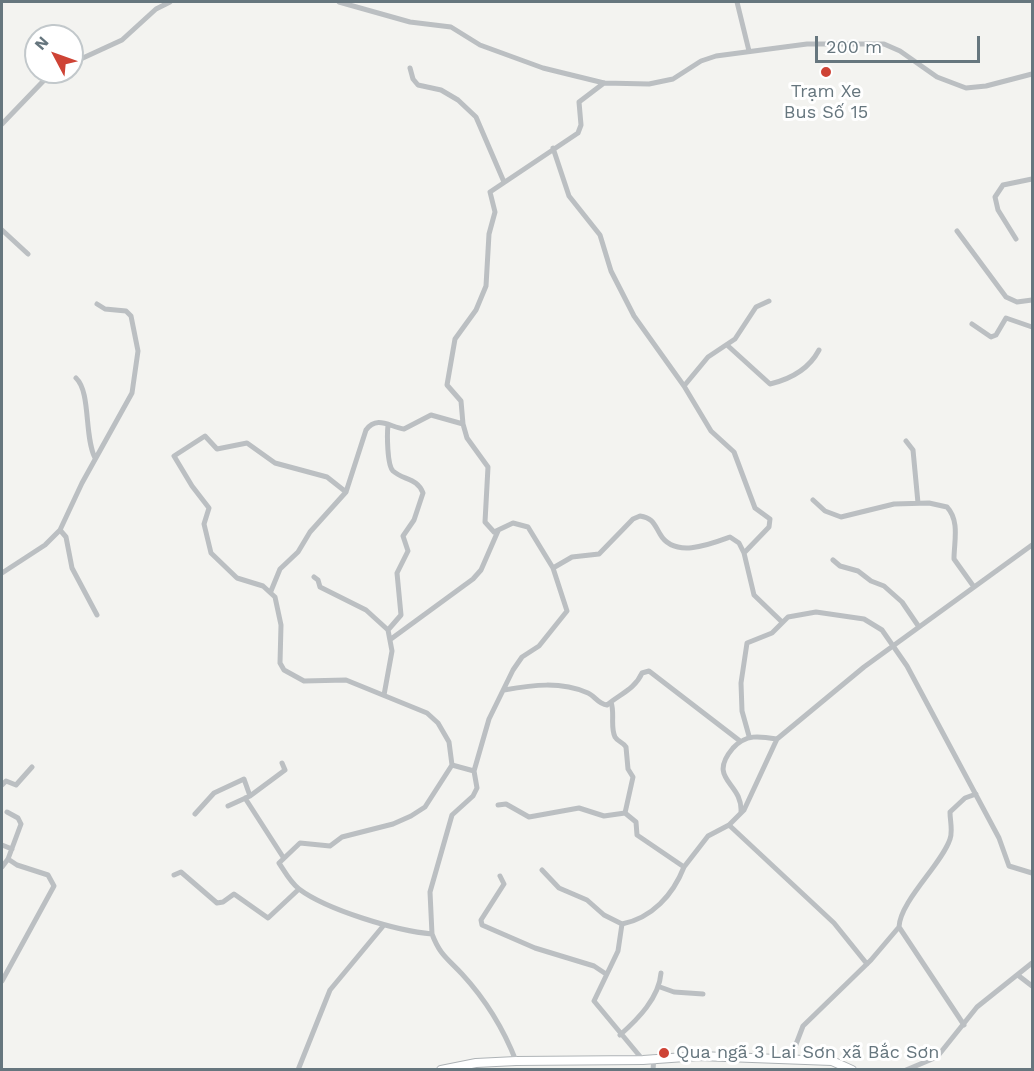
<!DOCTYPE html>
<html>
<head>
<meta charset="utf-8">
<style>
  body { margin:0 }
  #map { position:relative; width:1034px; height:1071px; overflow:hidden; background:#f3f3f0; font-family:"Work Sans",sans-serif }
  canvas { display:block }
  .frame { position:absolute; inset:0; border:3px solid #66767e; pointer-events:none }
  .north { position:absolute; left:24px; top:24px; width:60px; height:60px; box-sizing:border-box; background:#fff; border:2px solid #c2c8cb; border-radius:50%; rotate:311deg; font-size:16px; font-weight:700; line-height:24px; text-align:center; color:#66767e }
  .north::after { content:''; display:block; margin:auto; width:21px; height:27px; background:#ce4335; clip-path:polygon(50% 0,100% 100%,50% 72%,0 100%) }
  .scale { position:absolute; left:815px; top:36px; width:165px; height:27px; box-sizing:border-box; border:3px solid #66767e; border-top:0; padding-left:8px; font-size:18px; line-height:21px; white-space:nowrap; color:#66767e; -webkit-text-stroke:4px #fff; paint-order:stroke }
</style>
</head>
<body>
<div id="map">
<canvas width="1034" height="1071"></canvas>
<div class="frame"></div>
<div class="north">N</div>
<div class="scale">200 m</div>
</div>
<script>
const ctx = document.querySelector('canvas').getContext('2d');
ctx.lineJoin = 'round';
function stroke(path, color, width, dash) { ctx.strokeStyle = color; ctx.lineWidth = width; ctx.lineCap = dash ? 'butt' : 'round'; ctx.setLineDash(dash || []); ctx.stroke(path); }
function drawText(font, color, halo, rows, align = 'center') {
  ctx.font = font + ' "Work Sans",sans-serif'; ctx.lineWidth = 6; ctx.setLineDash([]); ctx.textBaseline = 'middle'; ctx.strokeStyle = halo; ctx.fillStyle = color; for (const [text, x, y, turn = 0] of rows) {
    ctx.save(); ctx.translate(x, y); ctx.rotate((+turn || 0) * Math.PI / 180); ctx.textAlign = isNaN(turn) ? turn : align; if (halo) ctx.strokeText(text, 0, 0); ctx.fillText(text, 0, 0); ctx.restore();
  }
}
const street = new Path2D(`
  M339,2l71,20 41,5 29,18 63,23 61,15 45,1 24,-5 28,-18 15,-5 91,-12h77l16,7 37,26 29,11 20,-2 46,-12
  M737,2l12,49
  M72,63l50,-23 34,-31 14,-7
  M410,68l3,11 5,6 23,5 17,10 18,17 28,65
  M2,124l50,-52
  M553,148l16,48 31,39 11,36 23,45 50,70 27,45 23,21 21,56 15,11 -1,8 -25,26 10,42 27,26
  M2,230l26,24
  M957,231l49,66 11,5 15,-2
  M1016,239l-18,-29 -3,-13 8,-12 29,-6
  M972,324l19,13 5,-2 10,-17 26,9
  M727,345l43,39c21,-5 39,-15 49,-34
  M76,378c15,14 8,58 19,80
  M684,386l24,-29 27,-18 21,-32 13,-6
  M906,441l7,9 5,53
  M346,492l-19,-15 -52,-14 -28,-20 -30,6 -12,-13 -31,20 18,30 17,22 -5,16 7,29 26,25 26,8 12,11 6,28 -1,38 4,7 20,11 42,-1 81,33 11,10 11,19 3,23 -27,42 -14,9 -18,8 -51,13 -12,9 -30,-3 -21,20c6,9 11,19 20,26 28,21 98,42 133,45 8,21 15,24 30,40 23,25 42,56 54,87
  M813,500l12,11 16,6 53,-13 35,-1 18,4c13,14 7,35 7,52l20,28
  M60,530l6,7 6,31 25,47
  M833,560l7,6 18,5 13,10 13,5 18,16 17,25
  M553,568l19,-11 27,-3 34,-35 7,-3c13,2 14,8 20,18 14,25 51,10 70,3l9,6 5,10
  M2,573l43,-28 15,-15 22,-47 50,-90 6,-42 -7,-35 -5,-5 -21,-2 -8,-5
  M314,577l4,3 2,7 46,23 22,20
  M271,591l9,-22 18,-17 12,-20 36,-40 20,-62c11,-15 24,-3 38,-1l27,-14 32,9
  M391,639l82,-60 8,-9 17,-39
  M504,690c29,-5 56,-9 84,3 7,3 10,11 19,12 13,-11 28,-16 35,-32l7,-2 91,70
  M384,695l8,-44 -4,-21 13,-15 -4,-42 11,-22 -5,-15 11,-16 9,-27c-5,-15 -20,-13 -30,-22 -6,-6 -6,-37 -5,-46
  M611,702c4,11 -1,25 4,35 3,5 8,5 11,10l2,22 5,8 -8,36
  M749,736l-7,-25 -1,-28 6,-40 25,-10 16,-16 28,-5 48,7 18,11 25,36 92,172 10,28 23,7
  M452,765l22,6
  M2,785l4,-4 10,4 16,-18
  M245,798l38,59
  M498,805l8,-1 23,13 50,-9 25,8 21,-3 11,9 1,13 47,32c-11,28 -32,51 -62,57l-4,27 -24,50 49,59
  M228,806l22,-10 35,-26 -3,-7
  M741,812c2,-30 -35,-32 -8,-64 13,-14 26,-12 44,-9
  M195,814l19,-21 30,-14 6,17
  M729,825l105,98 33,41
  M2,845l10,4
  M2,867l6,-8 13,-35 -3,-6 -11,-6
  M684,867l24,-31 21,-11 15,-15 33,-71 87,-72 168,-122
  M542,870l17,18 28,12 17,15 18,9
  M174,875l7,-3 36,31 6,-1 11,-8 34,24 31,-29
  M500,876l4,8 -23,36 1,5 53,23 59,18 12,8
  M899,927c1,-26 43,-63 51,-88 3,-8 0,-18 0,-27l15,-14 11,-4
  M432,934l-2,-42 22,-77 21,-19 4,-8 -3,-17 15,-52 24,-49 9,-13 17,-11 28,-35 -14,-43 -25,-41 -15,-4 -19,9 -9,-10 3,-55 -21,-29 -4,-14 -2,-23 -14,-16 8,-46 21,-29 10,-24 3,-52 6,-22 -5,-20 88,-59 3,-8 -2,-23 25,-19
  M1019,976l13,10
  M2,981l52,-95 -6,-11 -31,-10 -9,-6
  M660,987l14,5 29,2
  M620,1035c18,-16 39,-37 41,-62
  M790,1060l13,-34 68,-66 28,-33 65,98
  M298,1070l32,-80 54,-65
  M653,1070l1,-13
  M906,1070l31,-13 40,-50 55,-44`);
const secondary = new Path2D(`
  M441,1070l35,-7 40,-2 127,-1 56,-4 133,5 20,9`);
const markers = [
  [826,72,6,"#ce4335"],
  [664,1053,6,"#ce4335"]
];
const poiNames = [
  ["Trạm Xe",826,92],
  ["Bus Số 15",826,113],
  ["Qua ngã 3 Lai Sơn xã Bắc Sơn",676,1053,"left"]
];
stroke(secondary, '#aeb3b6', 10);
stroke(street, '#bbbfc2', 5);
stroke(secondary, '#fff', 8);
for (const [x, y, r, color] of markers) { const dot = new Path2D(); dot.arc(x, y, r, 0, 2 * Math.PI); ctx.fillStyle = color; ctx.fill(dot); stroke(dot, '#fff', 2); }
drawText('18px', '#66767e', '#fff', poiNames);
</script>
</body>
</html>
